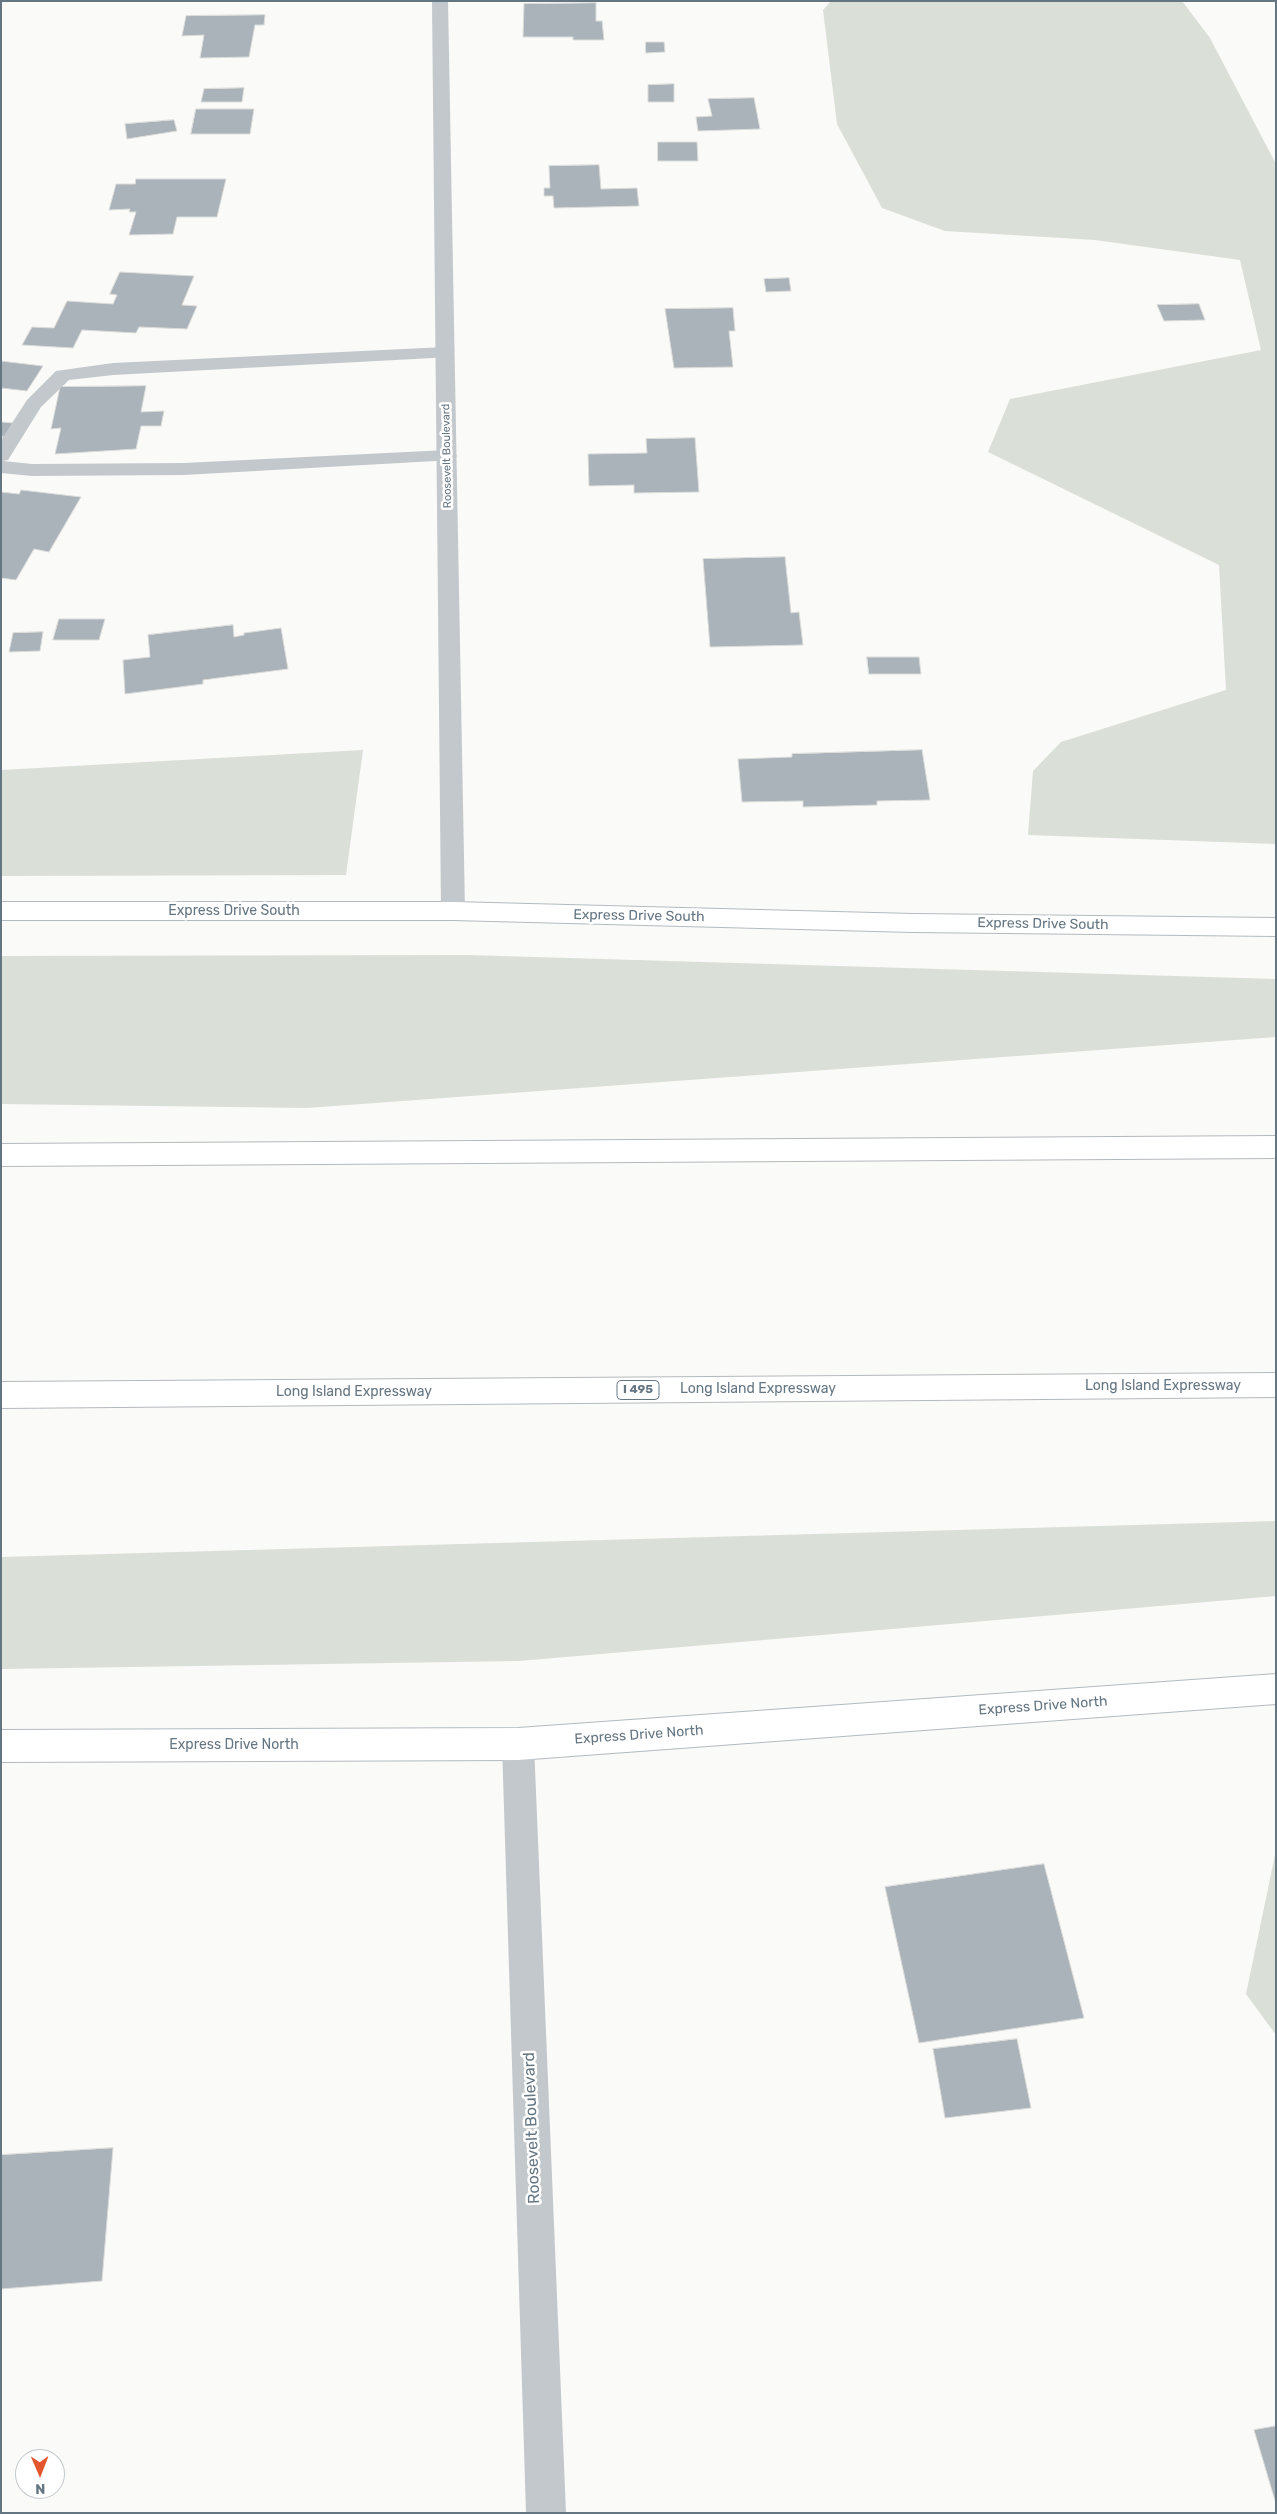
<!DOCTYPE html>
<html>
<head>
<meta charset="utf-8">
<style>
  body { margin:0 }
  #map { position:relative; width:1277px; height:2514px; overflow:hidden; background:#fafaf8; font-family:Rubik,sans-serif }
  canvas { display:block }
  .frame { position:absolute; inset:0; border:2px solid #657683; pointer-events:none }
  .north { position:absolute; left:15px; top:2449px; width:50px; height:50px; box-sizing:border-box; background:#fff; border:1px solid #c1c8cd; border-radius:50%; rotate:179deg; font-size:14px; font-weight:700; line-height:20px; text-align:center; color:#657683 }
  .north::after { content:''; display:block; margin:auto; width:18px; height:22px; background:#e4572e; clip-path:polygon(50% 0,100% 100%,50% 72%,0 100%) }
</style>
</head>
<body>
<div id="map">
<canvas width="1277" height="2514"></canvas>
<div class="frame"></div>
<div class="north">N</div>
</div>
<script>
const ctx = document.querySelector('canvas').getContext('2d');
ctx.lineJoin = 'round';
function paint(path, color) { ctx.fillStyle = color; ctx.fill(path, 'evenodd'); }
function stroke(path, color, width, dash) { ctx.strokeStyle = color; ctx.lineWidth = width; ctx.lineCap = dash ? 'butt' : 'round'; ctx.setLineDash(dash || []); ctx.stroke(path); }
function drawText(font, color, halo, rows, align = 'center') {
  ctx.font = font + ' Rubik,sans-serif'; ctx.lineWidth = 5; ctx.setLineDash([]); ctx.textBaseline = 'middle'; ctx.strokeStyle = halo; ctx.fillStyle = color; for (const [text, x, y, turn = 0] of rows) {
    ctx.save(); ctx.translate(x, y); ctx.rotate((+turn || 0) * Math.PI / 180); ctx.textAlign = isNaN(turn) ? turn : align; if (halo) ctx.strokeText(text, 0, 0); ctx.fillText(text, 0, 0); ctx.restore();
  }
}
const green = new Path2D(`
  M831,1h351l28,37 66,126v680l-248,-9 5,-64 28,-29 165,-52 -7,-125 -231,-113 22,-53 251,-49 -21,-90 -145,-20 -150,-9 -63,-23 -45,-84 -14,-114z
  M363,750l-17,125 -345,1v-106z
  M467,955l809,24v58l-969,71 -306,-4v-148z
  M1276,1521v75l-757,65 -518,8v-112z
  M1276,1850v185l-30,-41z`);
const building = new Path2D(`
  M596,3v18h6l2,19h-31v-3h-50l1,-33z
  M265,15l-1,10h-9l-6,32 -49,1 4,-23 -22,1 4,-20z
  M646,42h18l1,10 -19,1z
  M674,84v18h-26v-17z
  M244,88l-2,14h-41l3,-13z
  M754,98l6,31 -62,2 -2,-14 16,-1 -4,-17z
  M196,109h58l-4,25h-59z
  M174,120l3,11 -50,8 -2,-15z
  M658,142h39l1,19h-40z
  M599,165l2,24 36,-1 2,18 -85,2 -1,-12h-9v-8h6l-1,-22z
  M136,179h90l-9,38h-40l-4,17 -44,1 7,-23h-7l1,-3 -21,1 7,-26h19z
  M120,272l74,4 -12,29 15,1 -10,23 -48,-2 -3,6 -54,-3 -9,18 -51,-3 10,-18 22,1 13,-27 46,3 4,-9 -7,-1z
  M789,278l2,13 -25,1 -2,-13z
  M1199,304l6,16 -41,1 -7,-16z
  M733,308l2,23h-6l4,36 -59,1 -9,-59z
  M1,361l42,5 -16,25 -26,-3z
  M146,386l-5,26 23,-1 -3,15h-20l-5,23 -81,5 6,-26 -10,1 9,-42z
  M1,422l12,1 -8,14 -4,-1z
  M695,438l4,54 -65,1v-8l-45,1 -1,-32 59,-1 -1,-14z
  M21,490l60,7 -32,55 -15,-3 -18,31 -15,-2v-86l18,2z
  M785,557l6,56 8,-1 4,33 -93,2 -7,-88z
  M59,619h46l-6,21h-46z
  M233,625l1,12 10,-2v-2l37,-5 7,41 -85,11v4l-78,10 -2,-34 27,-3 -2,-22z
  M43,632l-3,19 -31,1 4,-19z
  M867,657h52l2,17h-52z
  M922,750l8,50 -53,1v4l-74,2v-6l-61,1 -4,-43 54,-2v-3z
  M1044,1864l40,154 -165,25 -34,-156z
  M1017,2039l14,69 -86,10 -12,-69z
  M113,2148l-11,133 -101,8v-134z
  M1276,2426v78l-22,-74z`);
const lane = new Path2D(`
  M445,347l7,2 2,4 -2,4 -339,18 -44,5 -28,27 -33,53 -5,1 29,3 152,-1 263,-13 7,2 3,4 -3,4 -270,15 -152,1 -31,-3v-33l26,-40 29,-29 57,-8z`);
const street = new Path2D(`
  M432,1h16l17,910 -3,6 -9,3 -9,-3 -3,-6z
  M518,1728l11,5 5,11 32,769h-40l-24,-769 5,-11z`);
const secondary = new Path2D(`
  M1,902h452l460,12 363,4v18l-363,-4 -460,-12h-452z
  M1276,1674v30l-758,56 -517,2v-32l517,-2z`);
const highway = new Path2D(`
  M1276,1136v22l-1275,8v-22z
  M1276,1373v24l-1275,11v-26z`);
const farStreetnames = [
  ["Roosevelt Boulevard",447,456,-91]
];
const shields = [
  [638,1390,42]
];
const shieldNames = [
  ["I 495",638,1390]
];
const streetNames = [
  ["Express Drive South",234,911],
  ["Express Drive South",639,916,1],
  ["Express Drive South",1043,924,1],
  ["Long Island Expressway",1163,1386],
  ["Long Island Expressway",758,1389],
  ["Long Island Expressway",354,1392],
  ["Express Drive North",1043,1706,-4],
  ["Express Drive North",639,1735,-4],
  ["Express Drive North",234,1745]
];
const nearStreetnames = [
  ["Roosevelt Boulevard",532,2128,-92]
];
paint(green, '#dadfd7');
paint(building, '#aab3b9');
stroke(building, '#dcdcda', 1);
stroke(secondary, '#b3babf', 2);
stroke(highway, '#b4b9bd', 2);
paint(lane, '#c3c8cc');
paint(street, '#c3c8cc');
paint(secondary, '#fff');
paint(highway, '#fff');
drawText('11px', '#657683', '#fff', farStreetnames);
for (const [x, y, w] of shields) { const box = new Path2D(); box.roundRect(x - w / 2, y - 9.5, w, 19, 4); ctx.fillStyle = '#fff'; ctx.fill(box); stroke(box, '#657683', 1); }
drawText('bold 12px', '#657683', null, shieldNames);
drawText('14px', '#657683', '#fff', streetNames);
drawText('16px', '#657683', '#fff', nearStreetnames);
</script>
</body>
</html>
